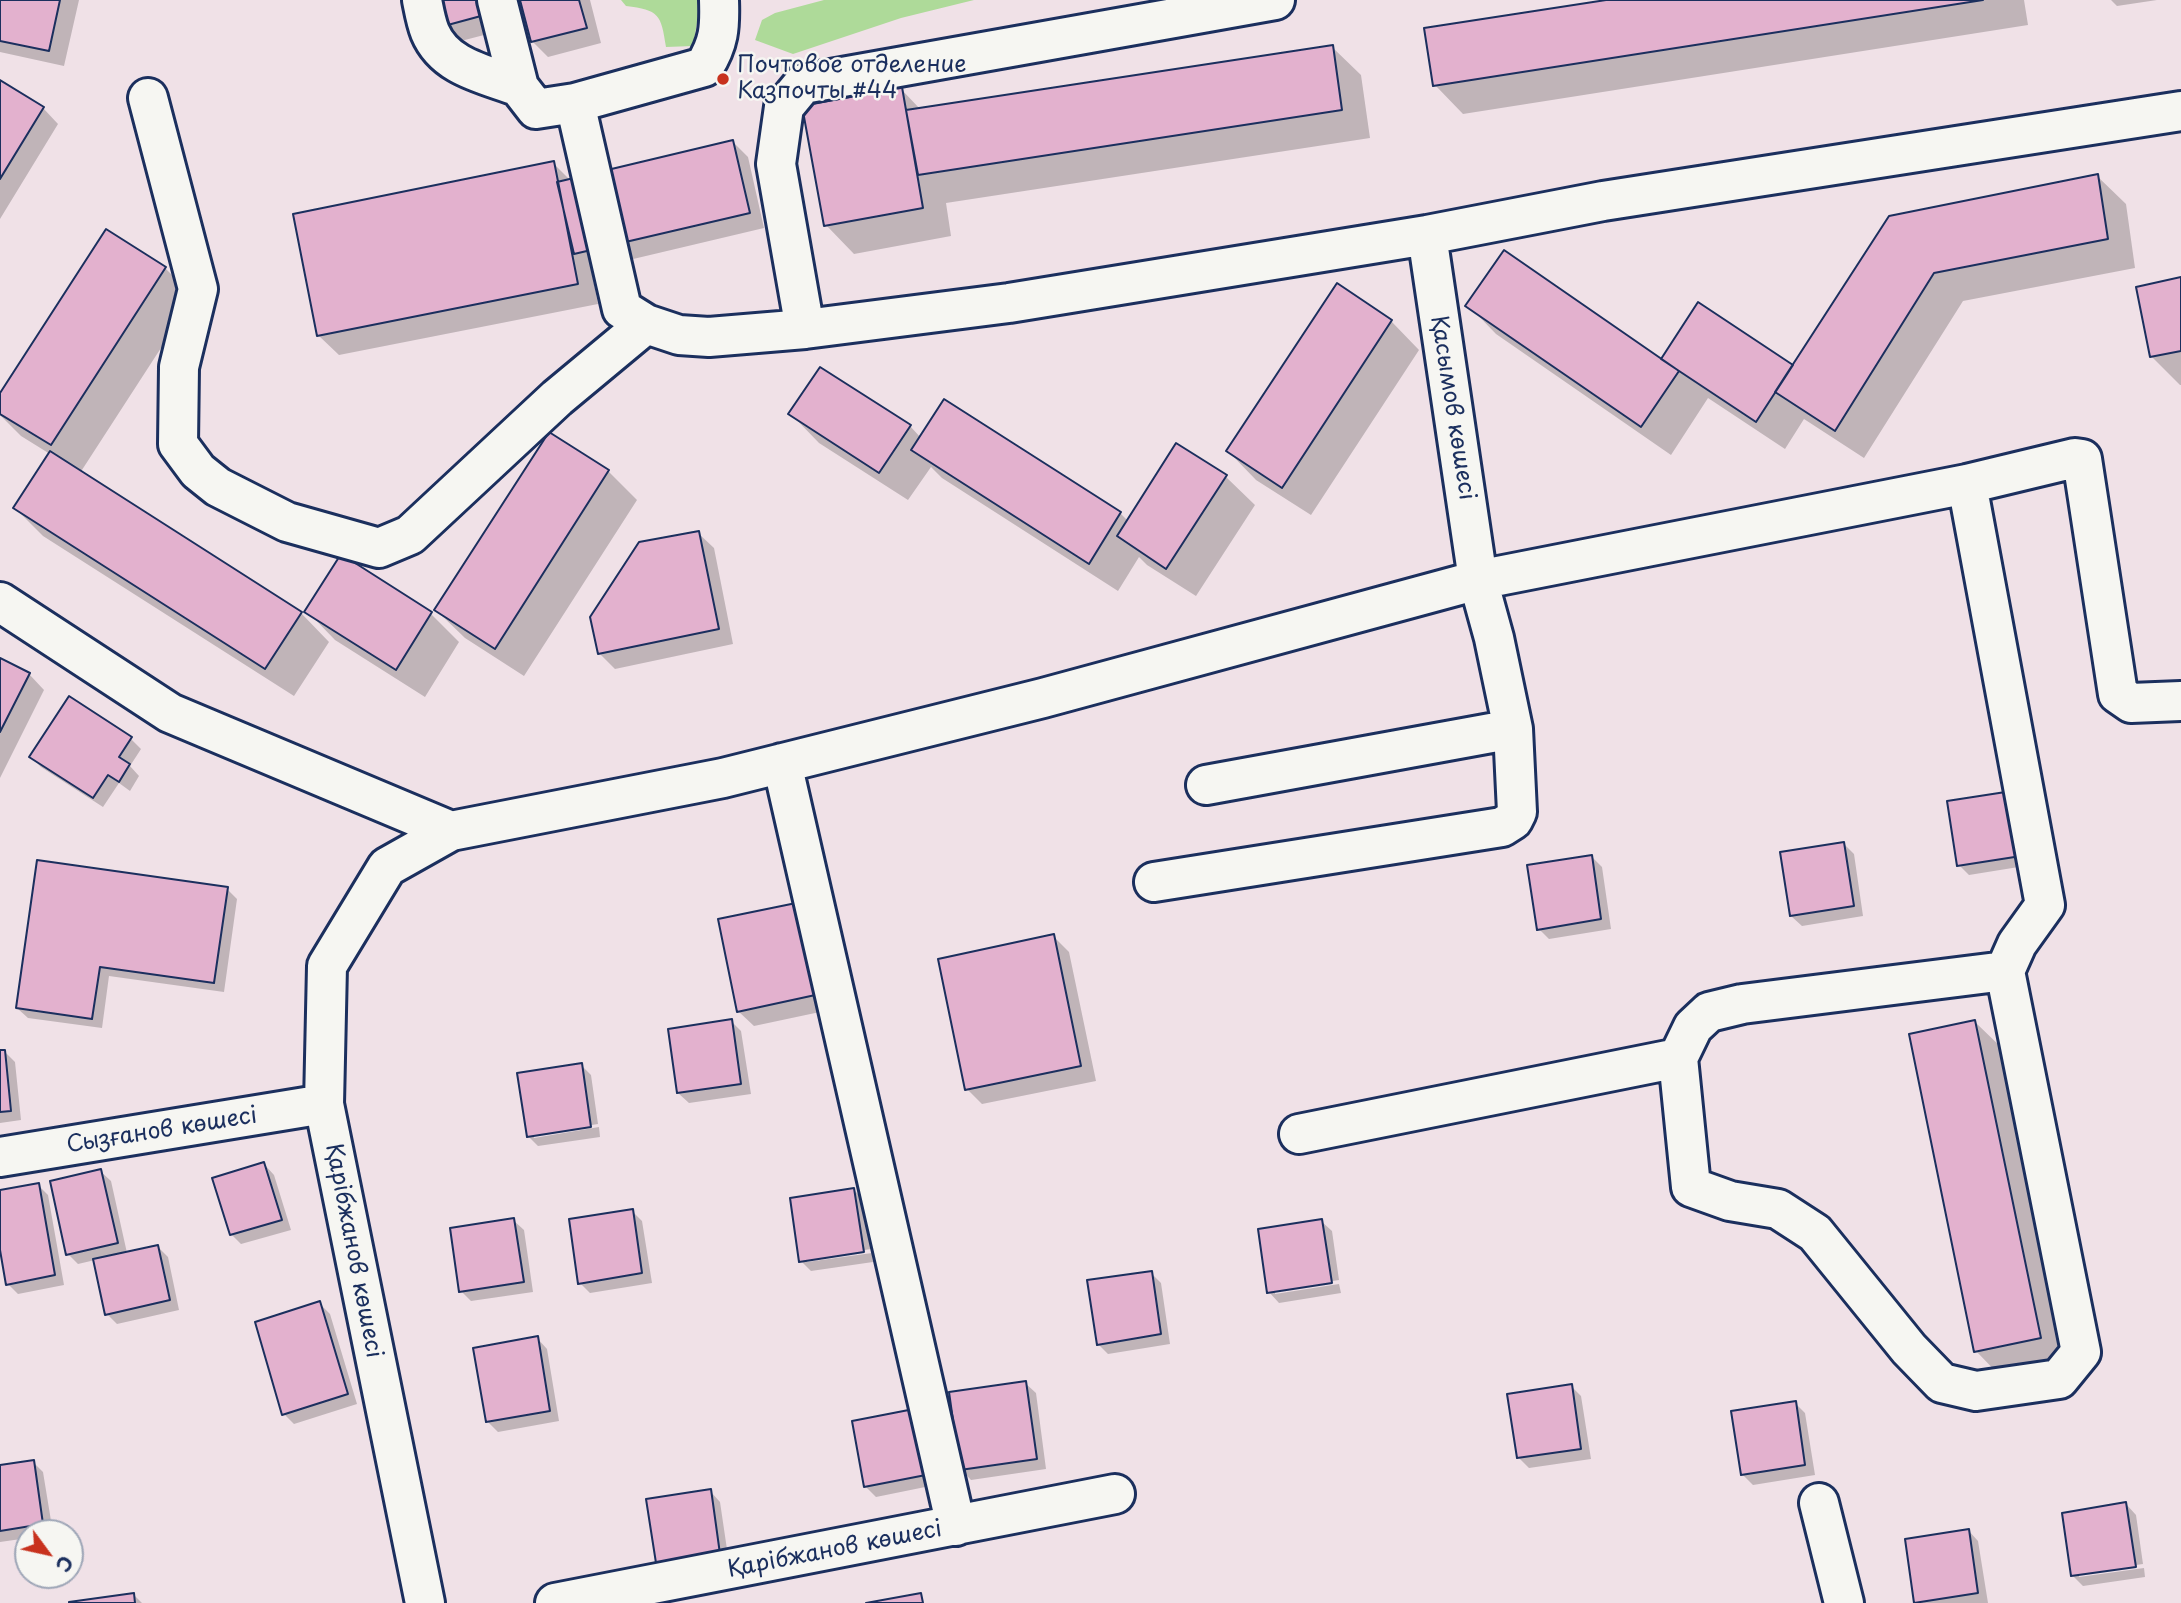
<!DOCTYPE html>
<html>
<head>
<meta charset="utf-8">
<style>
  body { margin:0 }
  #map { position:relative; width:2181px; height:1603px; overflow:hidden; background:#f0e1e7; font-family:"Playpen Sans",sans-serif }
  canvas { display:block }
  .north { position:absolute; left:14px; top:1519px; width:70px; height:70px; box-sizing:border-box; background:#f6f6f2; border:2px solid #9ea6b7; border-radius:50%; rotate:123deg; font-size:19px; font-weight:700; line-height:28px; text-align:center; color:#1b2f5e }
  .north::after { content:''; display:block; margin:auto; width:24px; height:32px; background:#c8321e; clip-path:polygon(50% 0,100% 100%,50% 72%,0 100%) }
</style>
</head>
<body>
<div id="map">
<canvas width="2181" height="1603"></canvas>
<div class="north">С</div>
</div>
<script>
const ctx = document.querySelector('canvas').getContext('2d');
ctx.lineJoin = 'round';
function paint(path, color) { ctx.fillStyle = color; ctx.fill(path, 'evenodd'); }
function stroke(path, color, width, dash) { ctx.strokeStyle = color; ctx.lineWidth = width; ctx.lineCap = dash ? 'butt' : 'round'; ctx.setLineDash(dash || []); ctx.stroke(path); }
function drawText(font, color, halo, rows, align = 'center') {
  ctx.font = font + ' "Playpen Sans",sans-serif'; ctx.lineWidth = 5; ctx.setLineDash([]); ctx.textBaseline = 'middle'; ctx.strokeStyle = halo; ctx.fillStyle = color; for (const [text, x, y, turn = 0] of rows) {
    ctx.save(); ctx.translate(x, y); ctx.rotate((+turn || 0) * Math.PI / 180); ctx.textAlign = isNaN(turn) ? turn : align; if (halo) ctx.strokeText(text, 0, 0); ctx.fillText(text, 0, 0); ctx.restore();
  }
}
const green = new Path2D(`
  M621,0h80l-8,46 -27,1c-5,-33 -7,-37 -40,-41z
  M824,0h150l-73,18 -108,36 -38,-14 7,-20 13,-7z`);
const shadow = new Path2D(`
  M0,0h79l-15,66 -64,-14z
  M499,0l8,29 -46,12 -15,-16z
  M522,0h68l11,43 -53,14 -15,-15z
  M1617,0h407l4,25 -565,89 -28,-29z
  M2111,0h46l-40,6z
  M1332,47l29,28 9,63 -424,65 5,33 -97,18 -28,-29 75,-136 20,21z
  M0,82l43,26 15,16 -58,95z
  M733,142l15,15 16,71 -173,41 7,35 -259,51 -21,-20 235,-172 17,17z
  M2097,176l29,28 9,64 -172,33 -99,157 -60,-39 -19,30 -77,-51 -37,57 -175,-121 -28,-29 193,56 132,7 97,-150z
  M165,268l29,29 -114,176 221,140 28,29 -35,54 -251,-160 -28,-28 35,-54 -29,-18 -21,-21v-19z
  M2181,279v106h-1l-29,-29z
  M1391,321l28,29 -108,165 -55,-35 -28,-29z
  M945,401l175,112 8,8 49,-75 49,31 29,28 -59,91 -49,-31 -8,-8 -21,34 -176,-113 -11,-11 -23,33 -89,-57 -28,-29 119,12 11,12z
  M550,434l58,37 29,29 -113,176 -59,-38 -29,-28z
  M698,533l16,15 19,96 -118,25 -15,-15z
  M307,611l124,3 28,28 -34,55 -90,-57z
  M0,660l29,14 15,16 -44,88z
  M69,698l62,41 10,10 -11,17 9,10 -9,15 -11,-8 -16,24 -62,-40 -10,-10z
  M1949,803l82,62 -62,10 -10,-10z
  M1844,844l10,10 9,62 -61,10 -11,-10z
  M1592,857l10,10 9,62 -62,10 -10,-10z
  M227,889l10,10 -13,93 -115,-16 -7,52 -74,-10 -11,-10z
  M816,919l18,90 -80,17 -16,-15z
  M1053,936l16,16 27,129 -114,23 -15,-15z
  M731,1021l10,10 10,63 -62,9 -11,-10z
  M1975,1022l29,28 64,317 -64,13 -28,-29z
  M4,1051l11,11 6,58 -21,3v-71z
  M581,1065l10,10 7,49 -64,10v4l65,-11 1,10 -62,9 -10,-10z
  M264,1164l10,11 17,55 -50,14 -10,-10z
  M100,1171l11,10 16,72 31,-6 10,10 11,53 -62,14 -10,-10 -12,-54 -17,4 -10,-10z
  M38,1185l10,10 16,90 -46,9 -10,-10 -8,-43v-49z
  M854,1190l10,10 7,49 -64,10v3l65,-9 1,9 -62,9 -10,-10z
  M632,1211l10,10 10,62 -62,10 -10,-10z
  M513,1220l11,10 9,62 -62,9 -10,-10z
  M1321,1221l11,10 7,49 -64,10v4l64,-10 2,9 -62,10 -10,-11z
  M1151,1273l10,10 9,61 -62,10 -10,-10z
  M319,1303l11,11 27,90 -63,20 -10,-10z
  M537,1338l10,11 12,72 -61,11 -11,-11z
  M1025,1383l11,10 10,76 -75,11 -10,-11z
  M1571,1386l10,10 10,63 -62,9 -11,-11z
  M1795,1403l10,10 10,62 -62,10 -11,-11z
  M854,1423l86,61 -64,13 -10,-10z
  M33,1462l10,10 10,61h-25v5l-28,4v-75z
  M710,1491l10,11 9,61 -62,10 -10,-11z
  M2126,1504l10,11 7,49 -64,9v4l65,-9 1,9 -62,9 -10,-10z
  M1968,1530l10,11 10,62h-72z
  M133,1594l9,9h-65z`);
const building = new Path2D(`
  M0,0h60l-11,51 -49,-10z
  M438,0h51l3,13 -48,13z
  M520,0h59l8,28 -56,14z
  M1606,0h377l-550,86 -9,-58z
  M1333,45l9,65 -424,65 -12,-65z
  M0,80l44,27 -44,72z
  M902,87l21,121 -99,18 -22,-120z
  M733,140l17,73 -176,41 -17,-72z
  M554,161l24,123 -261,52 -24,-122z
  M2098,174l10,65 -174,34 -99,158 -60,-39 114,-176z
  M106,229l60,38 -115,178 -51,-31v-21z
  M1504,250l175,121 -38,56 -176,-121z
  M2181,277v74l-31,6 -14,-70z
  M1337,283l55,37 -110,168 -56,-37z
  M1698,302l95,63 -37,57 -95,-63z
  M820,367l91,58 -32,48 -91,-59z
  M944,399l177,113 -32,52 -178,-114z
  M549,432l60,38 -114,179 -61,-39z
  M1176,443l51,32 -61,94 -49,-33z
  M50,451l252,161 -37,57 -252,-161z
  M699,531l20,98 -121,25 -8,-37 49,-75z
  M341,554l91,58 -36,58 -92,-58z
  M0,658l30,15 -30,59z
  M69,696l63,41 -13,20 11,7 -11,18 -11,-7 -15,23 -64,-41z
  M2012,791l9,65 -64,10 -10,-65z
  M1844,842l10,64 -64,10 -10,-64z
  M1592,855l9,64 -64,11 -10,-65z
  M37,860l191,27 -14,96 -114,-16 -8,52 -76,-11z
  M801,902l19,92 -83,18 -19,-93z
  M1054,934l27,132 -116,24 -27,-131z
  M732,1019l9,65 -64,9 -9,-64z
  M1975,1020l66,318 -67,14 -65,-318z
  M0,1050h5l6,61 -11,1z
  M582,1063l9,64 -64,10 -10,-64z
  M264,1162l18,58 -52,15 -18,-57z
  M101,1169l17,74 -52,12 -16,-74z
  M39,1183l16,92 -49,10 -6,-35v-60z
  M854,1188l10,64 -65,10 -9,-64z
  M633,1209l9,64 -64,11 -9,-65z
  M514,1218l10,64 -65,10 -9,-64z
  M1322,1219l10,64 -65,10 -9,-64z
  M158,1245l12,55 -65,15 -12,-56z
  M1152,1271l9,63 -64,11 -10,-65z
  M320,1301l28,93 -66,21 -27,-93z
  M538,1336l12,75 -64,11 -13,-74z
  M1026,1381l11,78 -77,11 -11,-78z
  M1572,1384l9,65 -64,9 -10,-64z
  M1796,1401l9,64 -64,10 -10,-64z
  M919,1408l12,66 -67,13 -12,-66z
  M34,1460l9,64 -43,7v-66z
  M711,1489l9,65 -64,9 -10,-64z
  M2126,1502l10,65 -65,9 -9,-63z
  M1969,1529l9,64 -64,10 -9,-64z
  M134,1593l1,10h-66v-1z
  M921,1593l2,10h-57z`);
const minor = new Path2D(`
  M422,0c2,10 4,22 8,32 15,36 56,42 89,55
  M497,0l22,87 17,22 39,-6 129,-36c15,-24 16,-39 15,-67
  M148,98l50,191 -19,78 -1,77 20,27 20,16 69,35 92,26 31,-13 147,-137 89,-74
  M575,103l47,206 24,15 33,11 30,2 96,-8 204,-26 418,-68 176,-34 578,-90
  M805,329l-29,-165 8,-57 19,-23 472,-84
  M0,602l170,111 281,118
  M782,763l174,763
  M1206,785l307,-56 -19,-91 -16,-58 -51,-345
  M1154,882l348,-55 11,-7 4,-8 -4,-83
  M1678,1058l13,129 39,14 48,8 37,24 94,116 33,34 34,8 83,-12 22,-27 -76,-381 12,-27 28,-39 -78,-421
  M1299,1134l379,-76 15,-31 16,-15 33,-8 263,-33
  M0,1157l324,-53
  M1819,1503l25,100
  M425,1603l-101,-499 3,-138 60,-99 64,-36 272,-53 320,-80 435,-118 489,-96 108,-26 7,1 36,235 13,9 50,-2
  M555,1603l560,-109`);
const markers = [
  [723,79,7,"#c8321e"]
];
const poiNames = [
  ["Почтовое отделение",737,66],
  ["Казпочты #44",737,92]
];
const streetNames = [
  ["Қасымов көшесі",1452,408,81],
  ["Сызғанов көшесі",162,1131,-9],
  ["Қарібжанов көшесі",353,1251,79],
  ["Қарібжанов көшесі",835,1550,-11]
];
paint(green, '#aeda99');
paint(shadow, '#0003');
paint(building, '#e3b1ce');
stroke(building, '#1b2f5e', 2);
stroke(minor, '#1b2f5e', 44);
stroke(minor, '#f6f6f2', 38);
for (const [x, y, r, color] of markers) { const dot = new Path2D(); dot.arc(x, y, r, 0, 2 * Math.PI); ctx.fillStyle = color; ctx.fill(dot); stroke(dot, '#f6f6f2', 2.5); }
drawText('23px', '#1b2f5e', '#f6f6f2', poiNames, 'left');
drawText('23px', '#1b2f5e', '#f6f6f2', streetNames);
</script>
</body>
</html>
